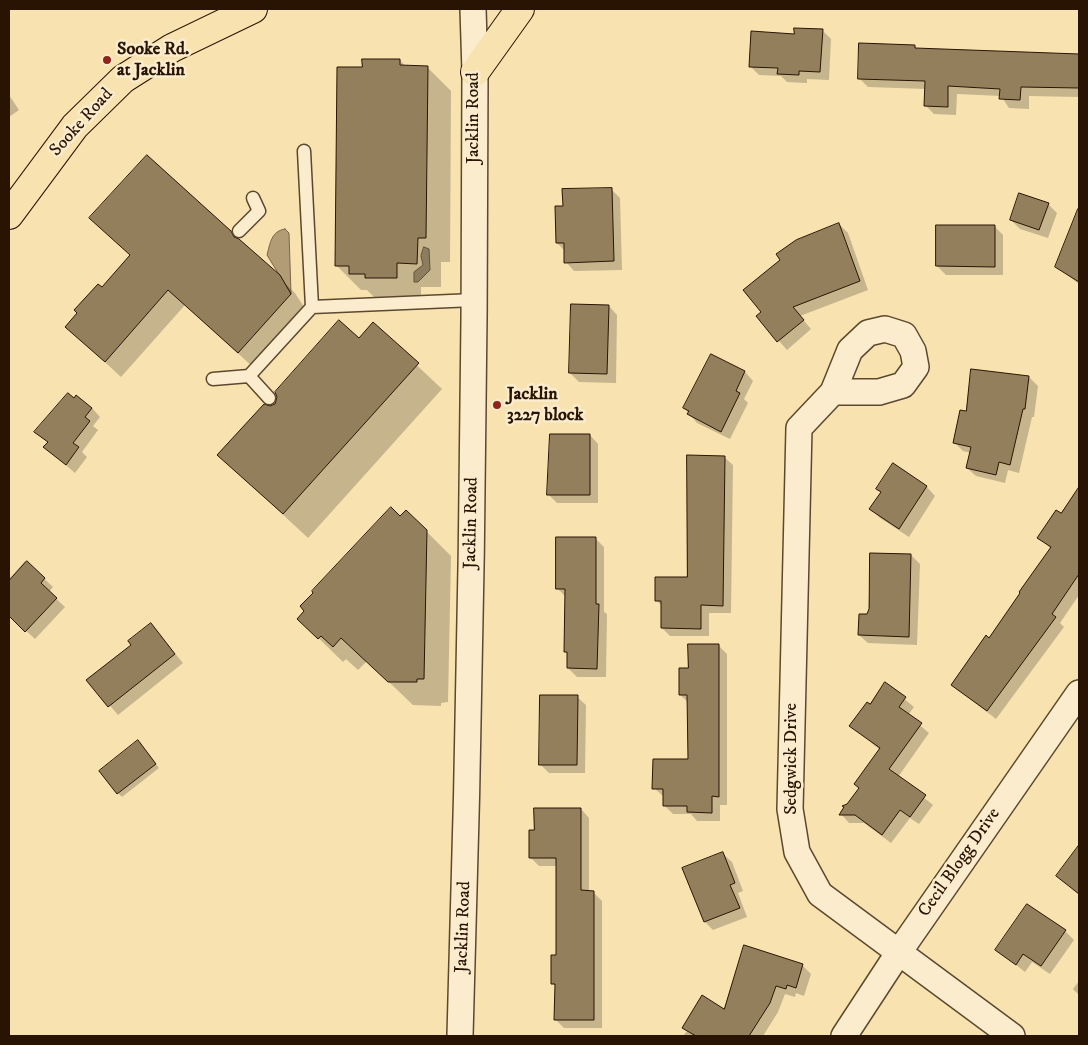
<!DOCTYPE html>
<html>
<head>
<meta charset="utf-8">
<style>
  body { margin:0 }
  #map { position:relative; width:1088px; height:1045px; overflow:hidden; background:#f7e2b0; font-family:"IM FELL DW Pica",serif }
  canvas { display:block }
  .frame { position:absolute; inset:0; border:10px solid #291404; pointer-events:none }
</style>
</head>
<body>
<div id="map">
<canvas width="1088" height="1045"></canvas>
<div class="frame"></div>
</div>
<script>
const ctx = document.querySelector('canvas').getContext('2d');
ctx.lineJoin = 'round';
function paint(path, color) { ctx.fillStyle = color; ctx.fill(path, 'evenodd'); }
function stroke(path, color, width, dash) { ctx.strokeStyle = color; ctx.lineWidth = width; ctx.lineCap = dash ? 'butt' : 'round'; ctx.setLineDash(dash || []); ctx.stroke(path); }
function drawText(font, color, halo, rows, align = 'center') {
  ctx.font = font + ' "IM FELL DW Pica",serif'; ctx.lineWidth = 5; ctx.setLineDash([]); ctx.textBaseline = 'middle'; ctx.strokeStyle = halo; ctx.fillStyle = color; for (const [text, x, y, turn = 0] of rows) {
    ctx.save(); ctx.translate(x, y); ctx.rotate((+turn || 0) * Math.PI / 180); ctx.textAlign = isNaN(turn) ? turn : align; if (halo) ctx.strokeText(text, 0, 0); ctx.fillText(text, 0, 0); ctx.restore();
  }
}
const water = new Path2D(`
  M285,229l4,4 2,61 -24,-39c3,-11 4,-24 18,-26z
  M424,247l5,2 1,21 -12,12h-4v-10l9,-7 -2,-9z`);
const shadow = new Path2D(`
  M823,31l8,8 -2,41 -22,-1v4l-20,-1 -6,-6 -22,-1 -9,-9 45,-31z
  M914,46l4,4 159,6 2,-2v43l-50,-1v13l-20,-1 -8,-12 -44,-2 -1,21 -22,-1 -9,-9 1,-16 -58,-2 -9,-9z
  M400,60l6,7h21l24,24 -1,171h-9v25h-20v15l-46,-4 -8,-8h-6l-25,-25 27,-196z
  M9,95l10,15 -10,7z
  M611,189l9,9 2,72 -48,1 -8,-9 -1,-11 -8,-8 7,-36z
  M1048,204l9,9 -9,25 -28,-9 -9,-9z
  M91,218l139,14 65,61 11,17 -52,58 -69,-63 -64,72 -54,-50 64,-71z
  M839,224l9,9 20,57 -68,26 11,13 -24,21 -30,-34 6,-4 19,-52z
  M995,227l8,8v40h-57l-9,-9z
  M1072,227l7,3v54l-22,-17z
  M609,306l8,9 -1,68 -37,-1 -9,-9z
  M373,324l69,65 -134,149 -89,-83 51,-48 89,-68z
  M711,356l34,16 8,9 -9,18 4,4 -18,36 -33,-16 -13,-15z
  M1029,377l9,9 -4,31h-2l-13,56 -11,-3 -3,13 -29,-7 -9,-8 4,-15 -8,-2 -9,-9 13,-29z
  M92,408l8,9 -7,9 5,4 -16,22 5,5 -12,16 -30,-26 3,-4 -12,-11z
  M590,435l8,9v59h-41l-9,-9z
  M724,457l9,8 -2,148h-22v23h-39l-8,-8v-22l-6,-6 32,-22z
  M893,465l34,22 8,9 -26,41 -29,-19 -9,-9 11,-16 -4,-4z
  M1069,504l10,7v84l-19,28 4,4 -68,92 -44,-34 38,-46 61,-90 -12,-12z
  M400,518l26,13 25,25 -3,146 -7,1v3l-28,-1 -46,-44 -9,9 -12,-11 -3,3 -44,-43z
  M595,538l9,9v65l3,2 -1,63h-29l-9,-9v-14l-3,-3 1,-54 -9,-9z
  M871,554l40,1 9,9 -3,81 -49,-2 -9,-8 9,-20z
  M25,561l28,26 -4,5 16,15 -30,32 -26,-24v-36z
  M151,625l32,38 -65,52 -30,-35 45,-35z
  M718,645l9,9v151h-7v16h-23l-6,-7h-18l-9,-9v-8l-10,-9 35,-28v-57l-9,-8 9,-26z
  M886,684l28,23 -6,8 21,18 -31,44 35,28 -14,19 -9,-6 -19,25 -27,-20h-15l-8,-9 19,-25 20,-39 -29,-24z
  M577,697l9,8 -1,68h-36l-9,-9z
  M142,746l17,22 -37,29 -4,-4z
  M581,809l8,9v74h4l9,9v127h-38l-9,-9 1,-32 -4,-4 5,-27v-90h-18l-9,-9z
  M723,854l9,8 11,29 -5,2 9,24 -34,13 -8,-8z
  M1079,854v41l-21,-19z
  M1065,931l9,9 -24,34 -18,-12 -7,10 -28,-22z
  M802,965l9,9 -7,22 -8,-3 -1,4 -10,-3 -7,18 -15,24h-80l4,-5z
  M1079,981v14l-6,-6z`);
const building = new Path2D(`
  M794,28l29,1 -3,43 -21,-1v4l-22,-1 1,-6 -29,-1 2,-36 43,3z
  M859,43l56,2v3l164,6v34l-58,-1 -1,13 -21,-1 1,-10 -52,-3v21l-24,-1 1,-25 -67,-2z
  M362,59h38v6l28,1 -2,172h-8l-1,26 -20,-1v15h-32v-4h-16v-8h-14l2,-199h25z
  M147,155l84,76 3,6 5,2 41,36 11,19 -53,59 -70,-63 -63,72 -40,-35 12,-14 -3,-3 24,-26 4,3 28,-32 -41,-37z
  M612,188l2,73 -50,2v-20h-8l-1,-37h8l-1,-17z
  M1019,193l30,10 -10,27 -29,-10z
  M1078,209l1,1v72l-24,-15z
  M839,223l21,58 -67,26 11,13 -27,22 -21,-26 5,-4 -18,-22 37,-30 -4,-6 20,-14z
  M936,225h59v42l-59,-1z
  M571,304l38,1 -2,69 -38,-1z
  M339,320l20,18 14,-16 46,41 -136,151 -66,-59 47,-51 6,2 5,-2 2,-7 -2,-5z
  M711,354l34,17 -9,20 4,2 -19,39 -34,-18 2,-3 -6,-3z
  M971,369l58,7 -4,33h-2l-13,56 -11,-3 -3,13 -30,-7 5,-21 -18,-4 7,-33 6,1z
  M68,393l6,5 2,-3 16,13 -7,9 5,4 -17,22 6,4 -13,18 -23,-18 5,-5 -14,-10z
  M550,434h40v61h-43z
  M687,455l38,1 -2,150 -22,-1v24l-40,-1v-27h-6v-24h32z
  M893,463l34,23 -28,43 -30,-20 12,-17 -5,-3z
  M1079,487v87l-27,40 4,3 -69,94 -36,-26 35,-50 3,3 31,-45 -1,-1 32,-45 -14,-9 19,-28 5,3z
  M391,507l9,9 6,-6 21,20 -3,149h-7v3h-29l-47,-44 -8,9 -12,-11 -3,3 -21,-20 7,-8 -4,-5 13,-13 -1,-2z
  M556,537h40v67h3l-2,65 -30,-1v-16h-3l1,-63h-9z
  M870,553l41,1 -2,83 -51,-2 1,-21h8l2,-5z
  M27,561l18,17 -4,5 16,15 -32,34 -16,-16v-35z
  M151,623l24,31 -67,53 -22,-27 45,-35 -3,-4z
  M688,644h31v153l-7,-1v17l-25,-1v-6h-24v-17h-11l1,-30h35l-1,-64h-8v-27h9z
  M885,682l21,15 -7,10 23,16 -33,46 37,26 -16,22 -10,-7 -18,25 -27,-20h-16l5,-8 -2,-1 5,-2 12,-16 -5,-4 26,-36 -31,-22 18,-24 3,2z
  M540,695h38l-1,70h-38z
  M138,740l18,24 -39,30 -18,-23z
  M534,808h47v82l13,1v129h-40l1,-36h-4v-29h5v-97h-27v-28h5z
  M1079,845v49l-23,-18z
  M723,852l12,31 -5,2 10,23 -36,14 -22,-54z
  M1027,904l39,26 -25,36 -18,-12 -7,11 -21,-15z
  M744,945l59,19 -7,24 -9,-3 -1,4 -10,-3 -6,17 -21,33h-53l-14,-8 20,-33 22,14z`);
const lane = new Path2D(`
  M304,151l8,156 162,-7
  M239,231l20,-20 -6,-13
  M249,376l20,22
  M213,379l36,-3 63,-69`);
const street = new Path2D(`
  M833,392h46l24,-7 13,-18 -3,-16 -9,-16 -19,-6 -17,4 -18,17 -17,42 -34,36 -9,381 7,43 23,42 192,142
  M460,1036c10,-321 15,-643 15,-964l-2,-63
  M844,1036l55,-84 180,-259`);
const primary = new Path2D(`
  M475,72l45,-63
  M9,215l66,-89 48,-47 49,-31 81,-39`);
const markers = [
  [107,60,5,"#8f2418"],
  [497,405,5,"#8f2418"]
];
const poiNames = [
  ["Sooke Rd.",117,50],
  ["at Jacklin",117,71],
  ["Jacklin",507,395],
  ["3227 block",507,416]
];
const streetNames = [
  ["Jacklin Road",474,118,-90],
  ["Sooke Road",82,123,-48],
  ["Jacklin Road",472,523,-89],
  ["Sedgwick Drive",792,759,-90],
  ["Cecil Blogg Drive",960,863,-55],
  ["Jacklin Road",464,927,-88]
];
paint(water, '#b19c76');
stroke(water, '#7b6648', 1);
paint(shadow, '#0003');
paint(building, '#947f5d');
stroke(building, '#291404', 1);
stroke(lane, '#5c482f', 15);
stroke(street, '#5c482f', 28);
stroke(primary, '#291404', 30);
stroke(lane, '#faeccc', 12);
stroke(street, '#faeccc', 25);
stroke(primary, '#f7e2b0', 28);
for (const [x, y, r, color] of markers) { const dot = new Path2D(); dot.arc(x, y, r, 0, 2 * Math.PI); ctx.fillStyle = color; ctx.fill(dot); stroke(dot, '#faeccc', 2); }
drawText('bold 18px', '#291404', '#faeccc', poiNames, 'left');
drawText('18px', '#291404', '#faeccc', streetNames);
</script>
</body>
</html>
